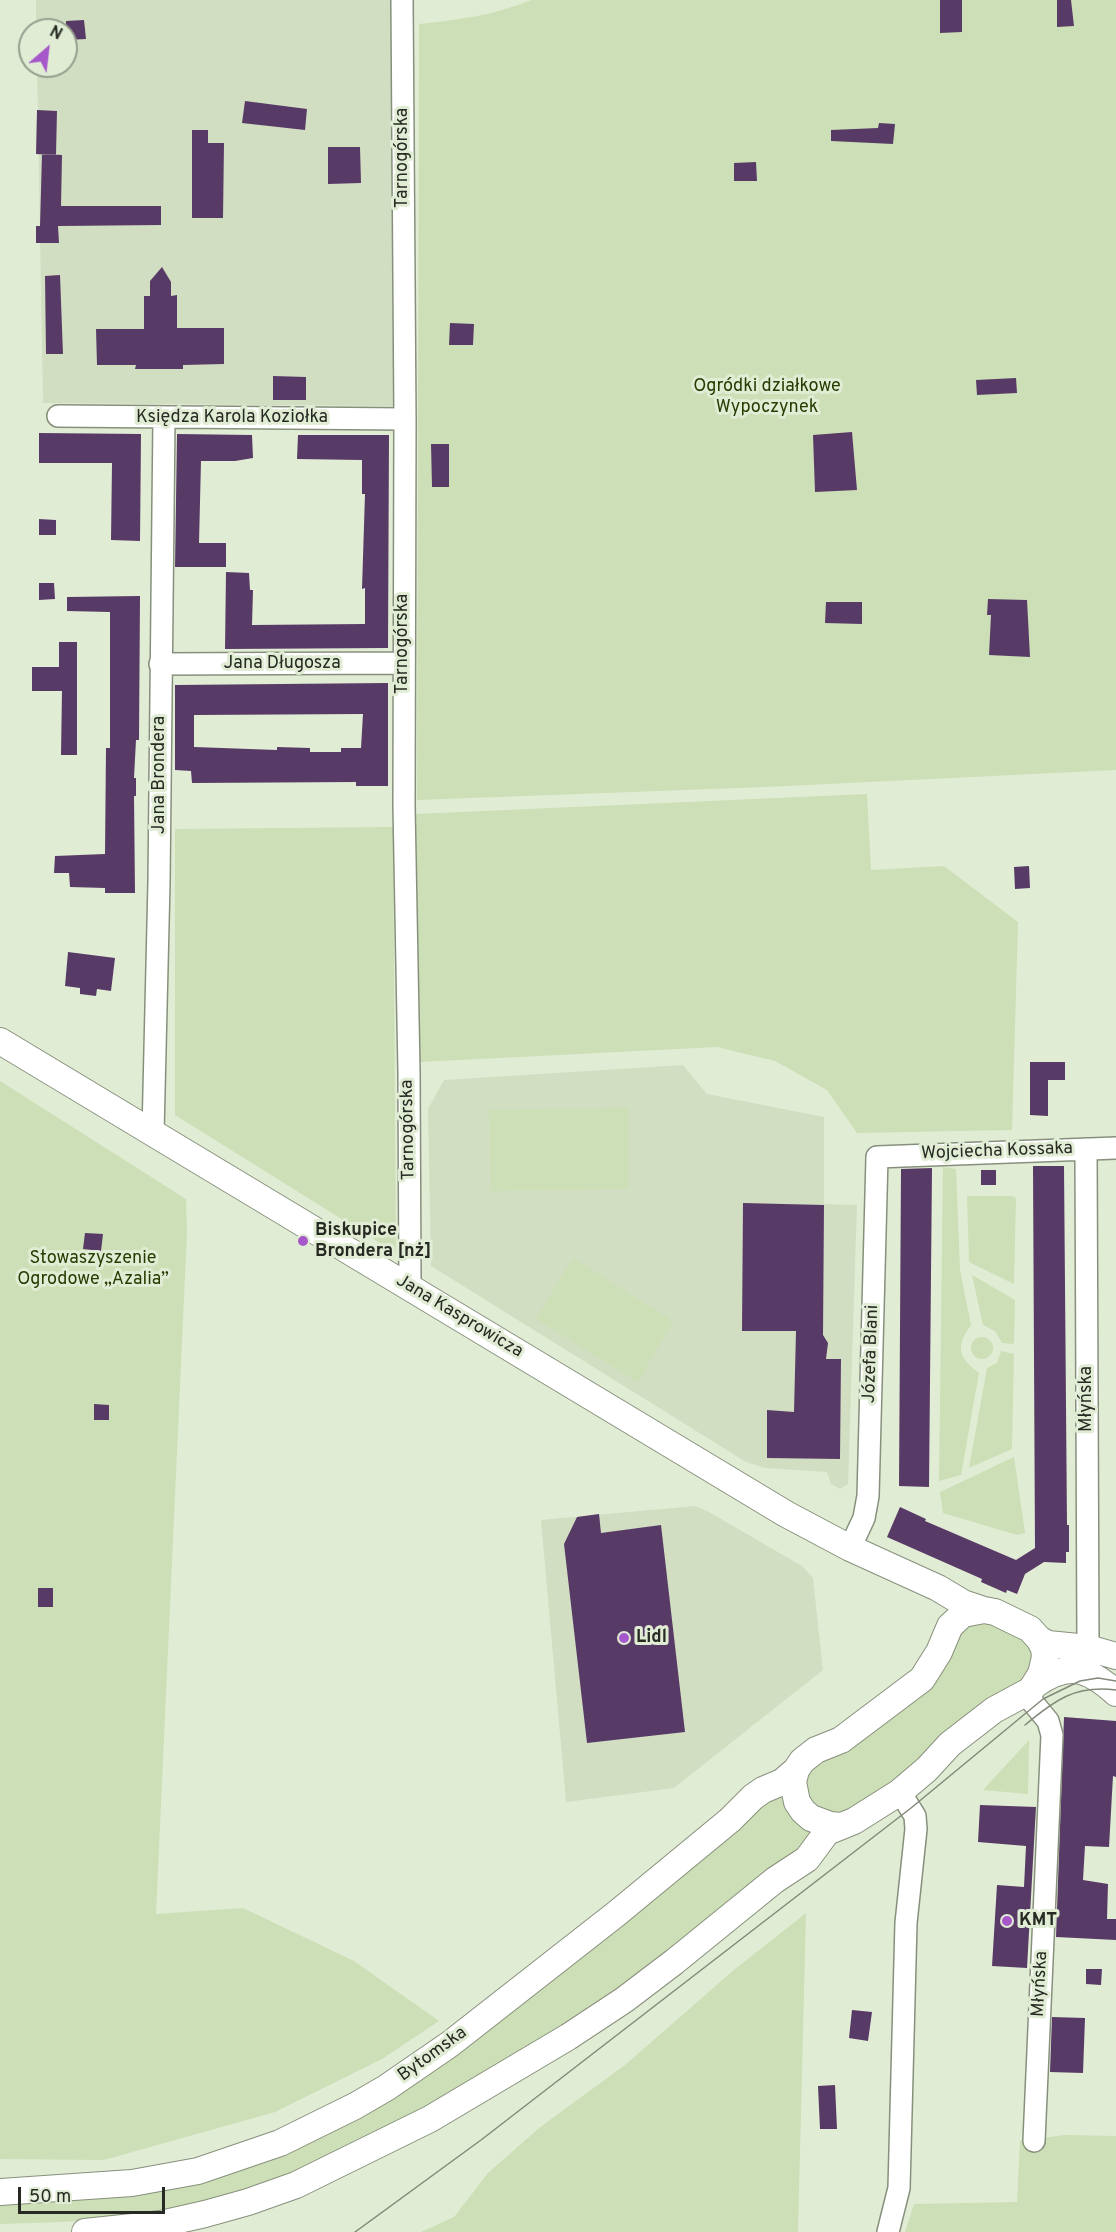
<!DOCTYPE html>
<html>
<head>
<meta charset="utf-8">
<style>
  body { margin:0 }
  #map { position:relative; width:1116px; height:2232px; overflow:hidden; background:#e1ecd5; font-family:Overpass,sans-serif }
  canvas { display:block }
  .north { position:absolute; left:18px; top:18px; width:60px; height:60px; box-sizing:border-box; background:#e1ecd5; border:2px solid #969e8d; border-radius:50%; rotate:28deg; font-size:16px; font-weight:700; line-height:24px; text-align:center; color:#262a22 }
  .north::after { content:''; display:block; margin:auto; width:21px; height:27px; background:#a658ca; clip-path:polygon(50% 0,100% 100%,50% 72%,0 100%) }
  .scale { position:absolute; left:18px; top:2187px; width:147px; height:27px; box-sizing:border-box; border:3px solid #262a22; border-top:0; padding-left:8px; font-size:18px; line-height:21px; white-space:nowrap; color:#262a22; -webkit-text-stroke:4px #e1ecd5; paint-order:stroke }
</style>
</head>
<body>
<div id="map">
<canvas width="1116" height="2232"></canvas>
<div class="north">N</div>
<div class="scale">50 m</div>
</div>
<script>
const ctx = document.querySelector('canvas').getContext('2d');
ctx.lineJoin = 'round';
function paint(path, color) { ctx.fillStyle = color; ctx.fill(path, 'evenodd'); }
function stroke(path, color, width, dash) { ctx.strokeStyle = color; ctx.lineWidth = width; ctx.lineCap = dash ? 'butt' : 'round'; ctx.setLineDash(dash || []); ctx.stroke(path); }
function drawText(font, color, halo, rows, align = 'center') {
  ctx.font = font + ' Overpass,sans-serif'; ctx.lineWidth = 6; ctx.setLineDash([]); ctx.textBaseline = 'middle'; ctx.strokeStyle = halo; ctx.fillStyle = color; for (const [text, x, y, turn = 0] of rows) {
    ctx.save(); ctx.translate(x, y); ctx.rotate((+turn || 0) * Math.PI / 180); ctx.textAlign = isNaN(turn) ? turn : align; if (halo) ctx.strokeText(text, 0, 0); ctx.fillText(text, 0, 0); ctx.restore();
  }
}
const built = new Path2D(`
  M36,0h358l3,406 -354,-3 -6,-337h29v-36h-30z
  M683,1065l24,29 117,23v87l33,1 -9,279 -8,5 -9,-5 -4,-12 -62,-4 -19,-6 -315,-196 -3,-157 16,-29z
  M695,1506l14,6 93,54 11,12 10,92 -149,118 -108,14 -25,-282z`);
const green = new Path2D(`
  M531,0h585v770l-350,17 -349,13 2,-776c39,-4 76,-9 112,-24z
  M867,794l4,76 73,-4 74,56 -6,208 -155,3 -30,-43 -52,-29 -58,-14 -297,15 -4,-248z
  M393,827l3,426 -221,-138v-286z
  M0,1081l186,118 1,33 -31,682 87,-6 111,53 85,60 -57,38 -107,53 -171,48 -104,-1z
  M628,1108l1,81 -138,2 -2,-81z
  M943,1167l13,2 4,101 11,55c-16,22 -13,32 8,48l-18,102 -22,6z
  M967,1196h45l4,2 -2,86 -45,-22z
  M573,1258l100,63 -35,61 -102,-63z
  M972,1275l43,25 -1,44 -12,-1 -7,-12 -12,-6z
  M971 1348a11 11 0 1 1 22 0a11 11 0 1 1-22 0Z
  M1001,1351l13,3 -2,95 -43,19 18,-100 10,-5z
  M1014,1457l11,76 -8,2 -74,-22 -3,-21z
  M986,1622c31,13 63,22 35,60l-107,87 -68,43c-25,6 -47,-16 -37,-40l160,-147z
  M1029,1740l-1,54 -45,-4z
  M781,1792l32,37 -7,21 -38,21 -151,120 -229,139 -115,52 -44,15 -51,12 -55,8 -59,5 -64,2v-21l311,-63 440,-332z
  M806,1913l-8,319h-377l33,-15 34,-44 51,-45 86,-63 110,-96z
  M1064,2135l52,1v96h-211l9,-28 103,-2 3,-61z`);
const building = new Path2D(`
  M940,0h22v32l-22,1z
  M1057,0h14l3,26 -17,1z
  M84,20l2,19 -20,1v-19z
  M245,101l62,8 -2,21 -63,-7z
  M37,110l20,1 -1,44 -20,-1z
  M879,123l16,1 -2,20 -62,-3v-11l47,-2z
  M192,130h16v13h16l-1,75h-31z
  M328,147h32l1,36 -33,1z
  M42,154l20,1 -1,51h100v19l-101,1h-2l1,17h-23v-17h4z
  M756,162l1,19h-23v-18z
  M162,267l9,15v14l6,-1v33h47v36l-41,1v4h-48l1,-4h-39l-1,-36h48v-33h6v-15z
  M60,275l3,79h-17l-1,-78z
  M450,323l24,1 -1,21h-24z
  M273,376l33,1v23h-33z
  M1016,378l1,15 -40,2 -1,-15z
  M852,432l5,58 -42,2 -2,-57z
  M39,433l102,1 -1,107 -29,-1 1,-77h-73z
  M177,434l75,1 1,23 -18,3h-34l-2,82h27v24h-51z
  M298,435h91l-1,213 -163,1 1,-77 23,1 1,17h3l-1,35 113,-1v-36l-3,1 3,-95h-3v-34l-65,-1z
  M431,444h18v43h-17z
  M39,519l17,1v15h-17z
  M39,583h15l1,16 -16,1z
  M140,596l-1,144h-3l-2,38h2v18h-2l1,97h-30v-5l-35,-1 -1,-14h-15l1,-17 50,-2 1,-106h4v-136l-43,-1v-14z
  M988,599l39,1 3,57 -41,-2 2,-40h-4z
  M826,602h36v22l-37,-1z
  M59,642h18v113h-16l1,-64h-30v-24h27z
  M388,683v103h-32v-4l-164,1 -1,-12 -16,-1v-85zM363,714l-2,34h-20v4h-31v-4l-33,-1v3l-83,-3v-32z
  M1029,866l1,22 -15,1 -1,-22z
  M68,952l47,6 -4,33 -14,-2 -1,7 -16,-2v-6l-15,-2z
  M1030,1062h35v18h-17v36l-18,-1z
  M1033,1166h31l3,359h2v27h-3v11l-22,-1 -19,12 -8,20 -10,-4 -1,3 -25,-11 1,-3 -9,-4 -86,-38 13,-30 26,12 -1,2 91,39 19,-12z
  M932,1168l-3,319 -30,-1 2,-317z
  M981,1170h15v15h-15z
  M743,1203l81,2 -1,130 5,8 -2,16h15l-1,100 -73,-1v-48l27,2 2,-81h-54z
  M85,1233l18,1 -2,17 -18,-2z
  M94,1404l15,1v15h-15z
  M599,1514l2,19 60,-8 24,207 -98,11 -23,-199 13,-27z
  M38,1588h15v19h-15z
  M1064,1717l52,4v56l-3,-1 -4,71 -24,-1 -2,34 25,4 -1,35h9v21l-60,-3z
  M980,1805l56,2 -9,161 -35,-2 5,-81 27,2 2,-41 -48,-4z
  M1086,1969h16l-1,16 -15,-1z
  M852,2010l20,2 -4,29 -19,-3z
  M1052,2017l33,1 -2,55 -33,-1z
  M835,2085l2,44h-17l-2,-43z`);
const minor = new Path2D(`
  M402,0l3,419 -1,387 5,266 1,216
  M58,416l347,3
  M160,664l243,-1
  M153,1133l6,-251 5,-464
  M1086,1149l2,499
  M850,1548l14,-30 4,-22 9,-339 239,-9
  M1025,1693l23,28 4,14 -18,406
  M888,2232l11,-44 7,-265 10,-94 -1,-13 -15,-24`);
const tertiary = new Path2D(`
  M0,1041l786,473 64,34 88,40 25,15 21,7
  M1039,1639l9,5 40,4 28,8
  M1036,1684c33,-23 52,-16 80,9
  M0,2192l132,-9 66,-12 82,-28 75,-37 31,-18 64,-44 166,-130 114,-94 23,-23 10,-7 19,-8 14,-12
  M85,2232l76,-8 44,-10 43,-12 48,-17 134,-66 138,-82 56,-37 50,-38 101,-82 32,-21 20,-27 27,-11 46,-29 27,-23 23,-25 44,-34 37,-20 10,-16 4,-17 -1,-9 -5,-9 -9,-10 -35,-17 -11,-2 -21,4 -13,12 -11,26 -17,27 -81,61 -25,10 -14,11 -6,9 -3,12 4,20 6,9 8,7 19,7 11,1`);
const tram = new Path2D(`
  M1025,1725c30,-25 50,-40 91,-35
  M355,2232l126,-92 430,-332 132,-109 37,-18 18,-3 18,3`);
const markers = [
  [303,1241,6,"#a658ca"],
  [624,1638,6,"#a658ca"],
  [1007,1921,6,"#a658ca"]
];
const streetNames = [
  ["Tarnogórska",403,158,-90],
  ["Księdza Karola Koziołka",232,418],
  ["Tarnogórska",403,644,-90],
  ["Jana Długosza",282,664],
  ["Jana Brondera",160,775,-90],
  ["Tarnogórska",409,1130,-91],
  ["Wojciecha Kossaka",997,1152,-2],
  ["Jana Kasprowicza",459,1317,31],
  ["Józefa Blani",872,1354,-88],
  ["Młyńska",1087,1399,-90],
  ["Młyńska",1041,1984,-87],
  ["Bytomska",433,2055,-36]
];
const parkNames = [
  ["Ogródki działkowe",767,387],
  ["Wypoczynek",767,408],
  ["Stowaszyszenie",93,1259],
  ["Ogrodowe „Azalia”",93,1280]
];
const poiNames = [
  ["Biskupice",315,1231],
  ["Brondera [nż]",315,1252],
  ["Lidl",636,1638],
  ["KMT",1019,1921]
];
paint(built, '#d2dec2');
paint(green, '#cddfb6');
paint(building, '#583a66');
stroke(minor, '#87907c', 24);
stroke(tertiary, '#87907c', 28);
stroke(minor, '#fff', 21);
stroke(tertiary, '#fff', 26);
stroke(tram, '#828a7a', 1.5);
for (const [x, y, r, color] of markers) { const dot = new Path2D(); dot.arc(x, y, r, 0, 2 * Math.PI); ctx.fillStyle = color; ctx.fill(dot); stroke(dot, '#e1ecd5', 2); }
drawText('18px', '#262a22', '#e1ecd5', streetNames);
drawText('18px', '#273c00', '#e1ecd5', parkNames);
drawText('bold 18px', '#262a22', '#e1ecd5', poiNames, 'left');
</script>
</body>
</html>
